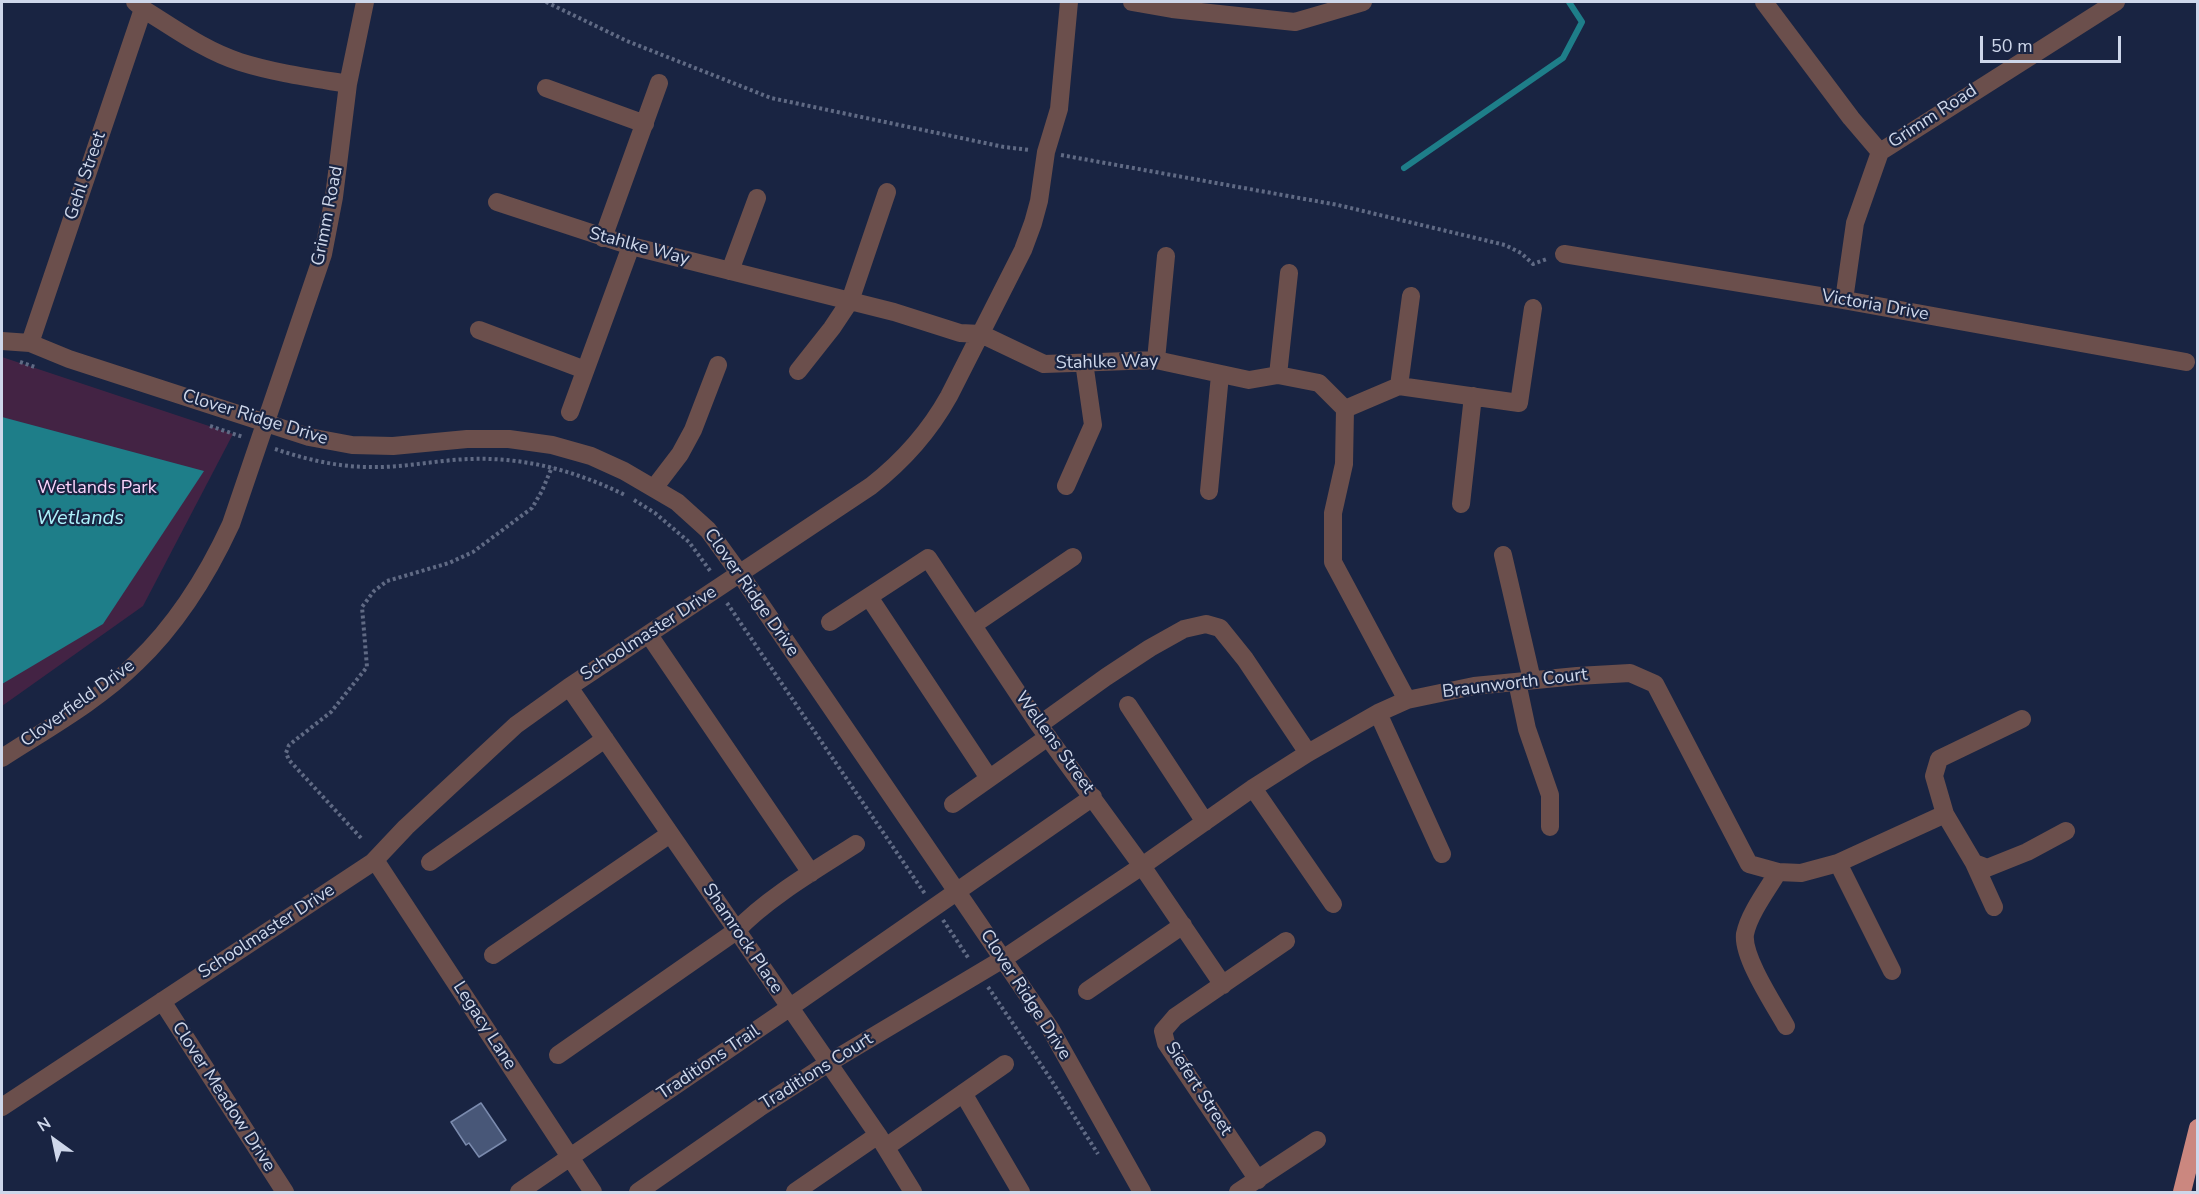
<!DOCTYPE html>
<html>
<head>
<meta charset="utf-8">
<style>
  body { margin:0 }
  #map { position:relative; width:2199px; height:1194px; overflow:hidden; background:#192442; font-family:"Nunito Sans",sans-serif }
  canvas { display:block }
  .frame { position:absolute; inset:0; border:3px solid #ced7ea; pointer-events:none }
  .north { position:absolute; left:24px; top:1110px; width:60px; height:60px; -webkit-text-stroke:4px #192442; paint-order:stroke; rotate:327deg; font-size:16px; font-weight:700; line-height:24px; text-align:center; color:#ced7ea }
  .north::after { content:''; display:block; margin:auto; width:21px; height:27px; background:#ced7ea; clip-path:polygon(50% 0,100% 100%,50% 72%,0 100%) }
  .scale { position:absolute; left:1980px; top:36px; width:141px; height:27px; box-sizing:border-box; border:3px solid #ced7ea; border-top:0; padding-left:8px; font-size:18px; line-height:21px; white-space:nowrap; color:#ced7ea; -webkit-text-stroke:4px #192442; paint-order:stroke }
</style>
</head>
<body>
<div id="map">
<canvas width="2199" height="1194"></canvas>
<div class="frame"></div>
<div class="north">N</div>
<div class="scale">50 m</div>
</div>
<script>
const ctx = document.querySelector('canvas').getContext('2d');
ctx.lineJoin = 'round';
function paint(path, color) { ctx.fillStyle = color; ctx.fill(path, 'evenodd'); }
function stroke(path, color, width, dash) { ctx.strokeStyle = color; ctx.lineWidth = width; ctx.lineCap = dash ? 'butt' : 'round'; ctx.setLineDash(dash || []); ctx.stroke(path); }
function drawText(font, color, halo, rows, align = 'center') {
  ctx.font = font + ' "Nunito Sans",sans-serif'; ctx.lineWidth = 4.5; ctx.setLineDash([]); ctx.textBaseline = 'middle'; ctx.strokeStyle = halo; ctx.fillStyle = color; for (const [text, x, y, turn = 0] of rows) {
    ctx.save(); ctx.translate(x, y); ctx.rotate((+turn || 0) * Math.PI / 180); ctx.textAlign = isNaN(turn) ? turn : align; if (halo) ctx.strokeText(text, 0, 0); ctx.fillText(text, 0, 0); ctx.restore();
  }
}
const green = new Path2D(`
  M2,357l231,77 -90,172 -141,100z`);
const water = new Path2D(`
  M2,417l202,54 -101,153 -101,60z`);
const stream = new Path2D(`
  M1404,168l159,-110 19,-36 -13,-20`);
const building = new Path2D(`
  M481,1103l25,37 -27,17 -10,-14 -3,2 -15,-23z`);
const path = new Path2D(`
  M546,2l81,39 144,57 233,49 26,3
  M1061,155l277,50 167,40 16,8 12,11 14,-5
  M20,362l15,5
  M210,426l33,11
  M275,449c30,10 62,18 95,18 33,1 67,-7 100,-8 55,-2 106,12 155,36
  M634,500l21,13 34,29 22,30
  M727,603l198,291
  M361,838l-72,-78 -3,-7 3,-8 42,-33 36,-45 -5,-60 12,-16 13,-10 62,-18 24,-11 59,-44 10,-17 10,-24
  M943,920l26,39
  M988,987l60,88 50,79`);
const minor = new Path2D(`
  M135,2l8,7c31,19 62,42 97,53 35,11 72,16 108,22
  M1132,2l40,7 123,13 68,-20
  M1764,2l87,116 29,34
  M546,88l99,36
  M497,202l134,44 263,66 66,21 21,1 63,30 112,-4 93,20 29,-5 41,8 26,26 -1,55 -11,49v49l74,138
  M603,238l56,-155
  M1564,254l280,46 342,62
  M730,271l27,-73
  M1844,300l11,-77 25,-71 236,-150
  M479,330l106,40
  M2,341l28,2 39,16 240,78 43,8 41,1 74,-7h42l43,6 39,11 33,15 53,31 31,28 32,44 310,454 92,164
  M30,343l113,-334
  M1156,360l10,-104
  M798,371l34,-43 18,-27 37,-109
  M1278,375l11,-102
  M1399,386l120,17 14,-95
  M1345,409l54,-23 12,-90
  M570,412l61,-166
  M1066,486l27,-61 -9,-63
  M654,488l26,-34 13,-24 25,-65
  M1209,491l11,-116
  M1461,504l12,-108
  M1503,555l29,125
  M869,597l120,181
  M830,622l98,-64 111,167 103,141 81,119
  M973,625l100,-68
  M649,635l162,238
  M1517,682l10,47 23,66v32
  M569,687l309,448 35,57
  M1128,705l77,117
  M1378,713l64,141
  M2022,719l-83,40 -5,17 11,38 29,49 13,5 40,-16 39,-21
  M1039,725l67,-48 44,-29 34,-19 22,-5 14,4 25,31 63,94
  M2,758c43,-28 97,-58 134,-95 42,-40 71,-87 95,-139l92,-270 11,-57 14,-113 17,-82
  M1253,788l80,116
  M953,804l95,-67
  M375,860l218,332
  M430,862l175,-123
  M1838,863l54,108
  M1974,863l20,44
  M1778,872c-11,18 -29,42 -33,62 -3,23 30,72 41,92
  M493,955l177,-121
  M1087,991l96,-66
  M162,1001l123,191
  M558,1055l178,-124c31,-33 81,-62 120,-87
  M963,1093l58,99
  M2,1107l371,-245 33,-35 110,-102 53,-38 302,-201c32,-25 58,-54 78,-90l74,-146 10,-27 6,-22 7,-49 13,-43 10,-107
  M886,1147l119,-83
  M1258,1180l-92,-137 -3,-12 12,-14 111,-76
  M519,1192l270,-184 304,-211
  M638,1192l121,-84 68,-44 176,-105 139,-93 111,-78 55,-35 70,-40 29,-13 67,-14 103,-10 53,-3 25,11 94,180 29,8 23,1 37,-10 107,-49
  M795,1192l83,-57
  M1238,1192l79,-52`);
const highway = new Path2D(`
  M2182,1192l16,-64`);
const streetNames = [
  ["Grimm Road",1933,117,-33],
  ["Gehl Street",86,176,-71],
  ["Grimm Road",328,216,-79],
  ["Stahlke Way",639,247,15],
  ["Victoria Drive",1875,306,10],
  ["Stahlke Way",1107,363,-1],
  ["Clover Ridge Drive",255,418,17],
  ["Clover Ridge Drive",751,593,55],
  ["Schoolmaster Drive",649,634,-33],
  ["Braunworth Court",1515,684,-7],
  ["Cloverfield Drive",78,704,-36],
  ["Wellens Street",1054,743,54],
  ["Schoolmaster Drive",267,932,-33],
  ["Shamrock Place",742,939,56],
  ["Clover Ridge Drive",1025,995,57],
  ["Legacy Lane",484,1026,57],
  ["Traditions Trail",709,1063,-34],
  ["Traditions Court",817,1072,-32],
  ["Siefert Street",1198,1089,57],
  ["Clover Meadow Drive",223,1097,57]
];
const parkNames = [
  ["Wetlands Park",97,489]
];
const waterNames = [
  ["Wetlands",80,519]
];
paint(green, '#432344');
paint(water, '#1e7e89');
stroke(stream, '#1e7e89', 6);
paint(building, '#485778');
stroke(building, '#7b8bae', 1.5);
stroke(path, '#606a84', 4, [3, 3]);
stroke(minor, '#6b4f4c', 18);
stroke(highway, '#cb877f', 18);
drawText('18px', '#ced7ea', '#192442', streetNames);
drawText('18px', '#fbd3fb', '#192442', parkNames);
drawText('italic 20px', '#adf2fb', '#192442', waterNames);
</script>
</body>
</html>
